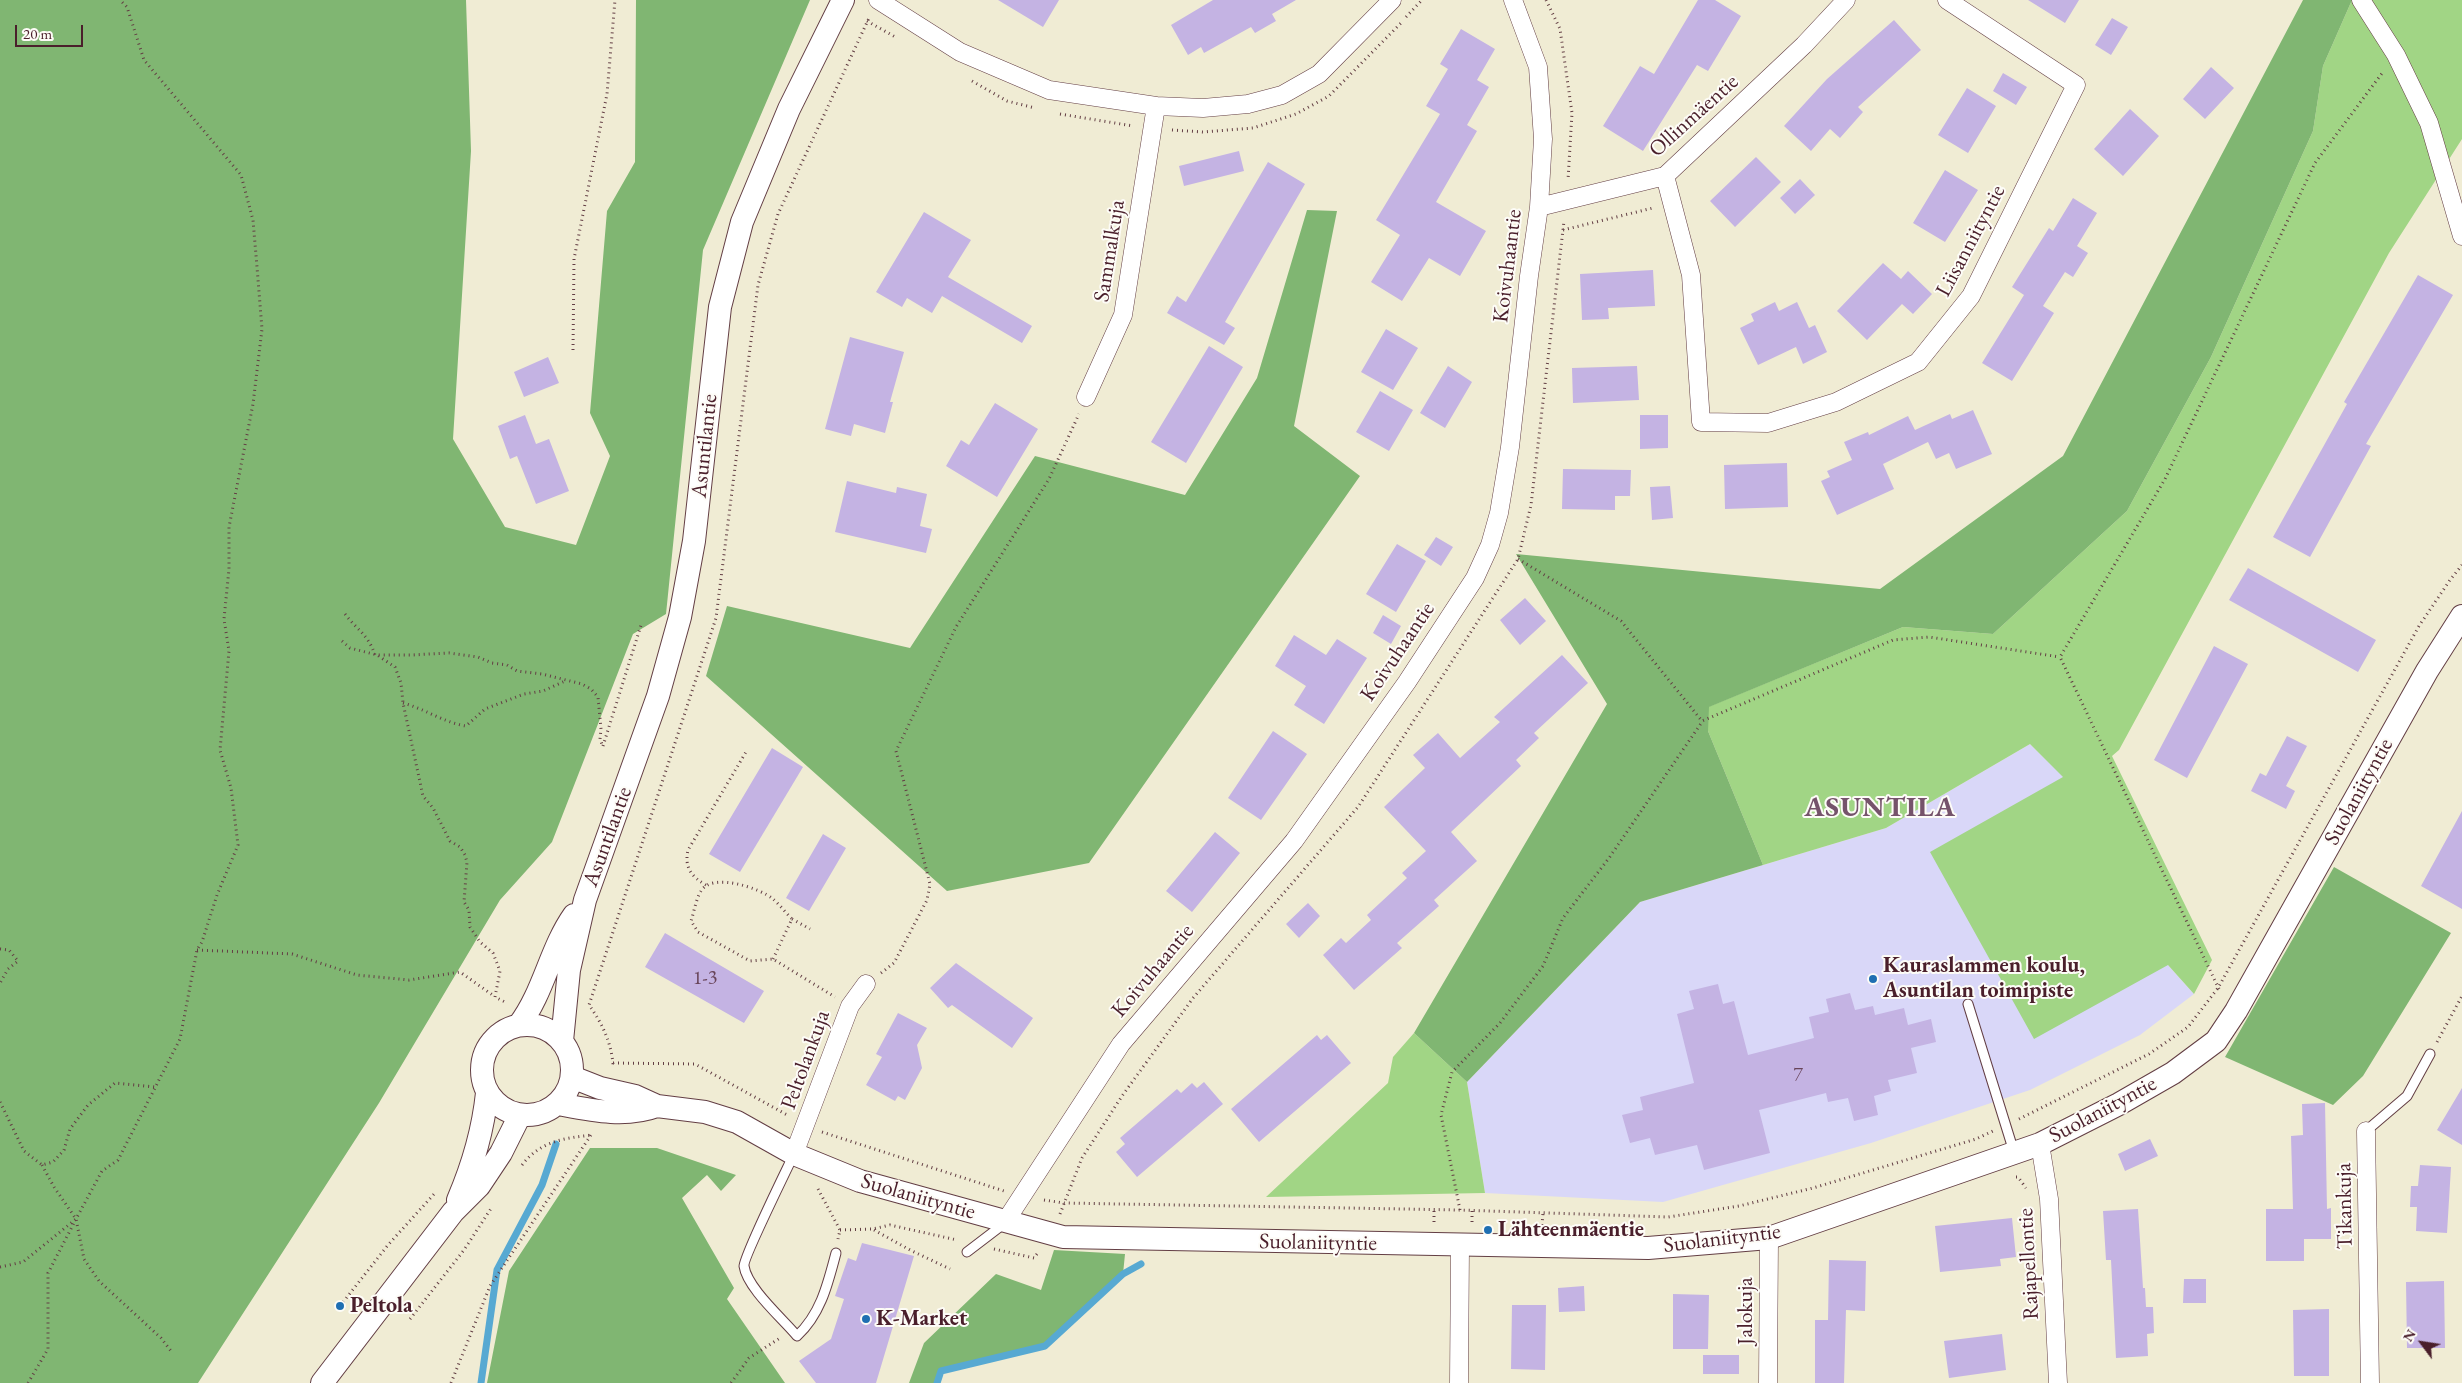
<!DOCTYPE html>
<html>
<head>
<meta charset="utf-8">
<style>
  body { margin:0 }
  #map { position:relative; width:2462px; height:1383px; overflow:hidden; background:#f0ecd4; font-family:"EB Garamond",serif }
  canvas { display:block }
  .north { position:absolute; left:2397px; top:1318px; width:50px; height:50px; -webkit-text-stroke:4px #fdfcf7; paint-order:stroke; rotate:301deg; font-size:14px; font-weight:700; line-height:20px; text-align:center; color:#4a1f2b }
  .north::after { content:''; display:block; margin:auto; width:18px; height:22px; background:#4a1f2b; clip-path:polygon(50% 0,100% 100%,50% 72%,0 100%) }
  .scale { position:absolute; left:15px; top:25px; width:68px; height:22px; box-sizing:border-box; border:2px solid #4a1f2b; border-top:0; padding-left:6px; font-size:15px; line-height:18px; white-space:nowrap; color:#4a1f2b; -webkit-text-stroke:4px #fdfcf7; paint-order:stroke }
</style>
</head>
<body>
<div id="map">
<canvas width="2462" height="1383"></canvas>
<div class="north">N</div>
<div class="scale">20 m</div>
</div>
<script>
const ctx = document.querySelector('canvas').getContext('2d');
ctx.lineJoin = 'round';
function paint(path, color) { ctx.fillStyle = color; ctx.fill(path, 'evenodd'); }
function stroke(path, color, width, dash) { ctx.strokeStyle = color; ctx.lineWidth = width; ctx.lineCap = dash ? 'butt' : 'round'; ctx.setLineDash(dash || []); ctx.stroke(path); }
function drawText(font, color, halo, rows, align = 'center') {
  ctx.font = font + ' "EB Garamond",serif'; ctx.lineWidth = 4; ctx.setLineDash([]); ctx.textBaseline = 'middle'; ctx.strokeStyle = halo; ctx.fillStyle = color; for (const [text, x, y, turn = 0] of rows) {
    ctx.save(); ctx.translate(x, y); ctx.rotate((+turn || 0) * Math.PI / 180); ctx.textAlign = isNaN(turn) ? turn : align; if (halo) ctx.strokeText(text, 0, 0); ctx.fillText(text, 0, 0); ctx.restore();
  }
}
const built = new Path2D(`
  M2030,744l34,33 104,188 26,29 -54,41 -110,55 -159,53 -208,59 -178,-9 -18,-111 173,-180 246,-74z`);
const green = new Path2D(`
  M2352,0h110v139l-73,114 -270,497 -7,6 100,204 -18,34 -26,-29 -134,74 -104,-187 133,-75 -33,-33 -144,84 -123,37 -55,-134v-24l195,-80 90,7 134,-123 84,-154 102,-226 10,-65z
  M1414,1033l53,49 18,111 -219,4 122,-114 5,-26z`);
const forest = new Path2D(`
  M0,0h466l5,151 -18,288 52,88 71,18 34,-89 -20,-43 17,-202 28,-49 1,-162h174l-107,250 -37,364 -33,20 -81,208 -52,58 -121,203 -181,280h-198z
  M2303,0h49l-29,66 -10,65 -102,226 -84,154 -134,123 -90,-7 -194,80 -1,24 55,134 -123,37 -173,180 -53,-49 193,-329 -91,-150 364,35 183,-133z
  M1307,210l30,1 -43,215 66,50 -271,387 -142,28 -241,-215 21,-70 183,42 125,-192 150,39 72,-117z
  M2334,867l117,66 -88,143 -30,29 -108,-48z
  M590,1148h67l79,27 -15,16 -14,-16 -25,23 52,90 -7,11 58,84h-298l22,-112z
  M1054,1250l71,4 -2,20 -78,72 -103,25 -5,12h-28l15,-40 72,-69 45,16z`);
const stream = new Path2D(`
  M481,1383l16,-113 45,-85 14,-41
  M937,1383l4,-12 104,-25 78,-72 18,-10`);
const building = new Path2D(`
  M998,0h61l-16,27z
  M1213,0h83l-24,14 4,7 -21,12 -4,-6 -47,26 -3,-6 -13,8 -17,-30z
  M1698,0h17l26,16 -33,55 -11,-6 -54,86 -40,-25 37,-60 14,8z
  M2028,0h51l-14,23z
  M2112,18l16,9 -17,28 -16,-10z
  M1894,20l27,30 -63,57 5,5 -23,26 -10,-9 -19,22 -27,-25 43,-47z
  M1461,29l34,20 -18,31 12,7 -22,38 10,6 -41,71 50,29 -26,45 -31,-18 -27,43 -31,-19 29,-47 -24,-15 64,-106 -14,-8 22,-37 -8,-5z
  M2211,67l23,21 -29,31 -22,-20z
  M2003,73l24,14 -11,18 -23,-14z
  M1967,88l29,18 -28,47 -30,-18z
  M2130,109l29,27 -36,40 -29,-27z
  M1239,151l5,20 -60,15 -5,-20z
  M1756,157l25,25 -46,45 -25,-26z
  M1268,162l37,22 -80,138 10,6 -11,17 -57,-32 10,-17 9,6z
  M1945,170l33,20 -33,52 -32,-19z
  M1800,179l15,16 -20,19 -15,-16z
  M2073,198l24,15 -20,33 11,7 -15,24 -8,-5 -22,34 11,7 -42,68 -30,-18 42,-68 -12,-8 37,-59 4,3z
  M924,212l47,28 -23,37 84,49 -10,17 -80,-47 -10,17 -25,-15 -5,9 -26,-15z
  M1883,263l18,16 7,-8 24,23 -19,20 -11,-10 -35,36 -30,-29z
  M1653,270l2,36 -47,2 1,11 -27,1 -2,-46z
  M2418,275l35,20 -87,149 5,2 -61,111 -37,-20 74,-133 -3,-2z
  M1775,302l4,9 18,-9 12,26 6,-3 12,27 -24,12 -7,-17 -38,18 -18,-37 14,-7 -3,-7z
  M1386,329l32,19 -25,42 -32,-18z
  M850,337l54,15 -14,50h3l-8,31 -31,-9 -3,12 -26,-7z
  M1209,346l34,21 -57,96 -35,-21z
  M548,357l11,26 -35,14 -10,-25z
  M1448,366l24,16 -27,46 -25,-15z
  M1637,366l2,34 -66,3 -1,-35z
  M1380,391l33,19 -24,41 -33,-19z
  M995,403l43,26 -41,68 -51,-31 15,-26 8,5z
  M1973,410l19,44 -36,15 -7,-16 -13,6 -8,-17 -45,22 11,25 -57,26 -16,-34 9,-4 -3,-6 25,-11 -8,-18 24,-10 1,3 39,-19 7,14 35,-16 2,5z
  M525,415l11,29 13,-5 20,52 -33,13 -19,-48 -7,3 -12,-33z
  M1640,415h28v33l-28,1z
  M1787,463l1,44 -63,2 -1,-44z
  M1563,469l68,1 -1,26h-15v14l-53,-1z
  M847,481l49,12 1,-6 30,7 -7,32 12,3 -6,24 -91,-21z
  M1670,486l3,32 -21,2 -2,-33z
  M1436,537l17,10 -12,19 -17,-11z
  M1397,544l29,17 -30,51 -30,-18z
  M2248,568l128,72 -18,32 -129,-72z
  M1525,598l21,23 -26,24 -20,-25z
  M1383,615l18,11 -10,18 -18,-11z
  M1294,635l32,20 11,-16 30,19 -43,66 -30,-19 12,-19 -31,-20z
  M2214,646l34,18 -61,114 -33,-18z
  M1562,655l26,28 -54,50 5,5 -23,22 5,6 -70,66 26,29 -43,39 5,6 -42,37 5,5 -48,42 -31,-35 18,-17 5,5 25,-23 -4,-5 40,-37 -5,-5 24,-22 -42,-44 41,-39 -12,-13 25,-22 22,25 40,-36 -6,-5z
  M1273,731l34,23 -46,66 -33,-22z
  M2287,736l20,10 -21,40 9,5 -9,18 -35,-18 9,-18 6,3z
  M772,748l31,19 -63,105 -31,-18z
  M2462,811v98l-41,-23z
  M1215,832l25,21 -48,59 -26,-21z
  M823,834l23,14 -37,63 -23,-13z
  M1308,903l12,13 -21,22 -13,-14z
  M665,933l99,58 -20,32 -99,-56z
  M956,963l77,55 -21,30 -60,-43 -4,3 -18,-20z
  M1718,984l5,20 11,-3 14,54 66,-17 -5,-21 20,-5 -3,-13 24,-6 5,17 18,-4 2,9 29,-7 4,17 23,-6 5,23 -25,6 6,25 -29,7 3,11 -17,5 4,19 -24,6 -6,-23 -20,4 -2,-9 -67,17 11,43 -66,17 -7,-25 -42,10 -5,-17 -20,5 -8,-28 21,-5 -3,-13 54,-14 -17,-69 17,-5 -5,-18z
  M898,1013l29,15 -10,17 5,23 -17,32 -7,-4 -3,5 -29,-16 16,-28 -6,-3z
  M1317,1035l4,5 6,-5 24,28 -92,79 -28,-33z
  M1204,1082l19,22 -86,73 -21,-25 9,-8 -5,-6 57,-49 4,4 11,-10 5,5z
  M2462,1088v57l-25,-15z
  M2325,1103l2,106 4,-1v31h-27v22h-38v-52h27l-2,-73 12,-1 -1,-31z
  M2150,1139l8,17 -33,15 -7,-17z
  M2420,1165l31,2 -4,66 -31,-2 1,-24h-7l1,-21h7z
  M2138,1209l5,79h2l1,19h7l1,26 -7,1 1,22 -32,2 -5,-98h-5l-3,-49z
  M2012,1218l4,39 -16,2 1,7 -61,6 -5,-46z
  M862,1243l52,13 -38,127h-60l-17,-22 32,-22 13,-40 -9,-3 13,-38 8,3z
  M1829,1260l37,1 -1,50 -19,-1 -2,73h-29v-63h13z
  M2184,1279h22v24h-23z
  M2444,1281l1,67h-38l-1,-66z
  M1584,1286l1,25 -26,1 -1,-24z
  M1673,1294l36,1 -1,54h-35z
  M1512,1305h34l-1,65 -34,-1z
  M2329,1309v67h-35l-1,-66z
  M2002,1334l4,36 -57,8 -5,-37z
  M1703,1355h36v19h-36z`);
const path = new Path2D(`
  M1546,0l14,29 12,84 -4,67
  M1406,17l16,-17
  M867,21l30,17
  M972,81l35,20 28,7
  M1060,114l73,12
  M1172,130l31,2 50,-4 43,-14 33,-18 73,-74
  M1563,230l90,-22
  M573,350l1,-91 33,-165 8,-94
  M1518,559l103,62 81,100 191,-81 36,-3 131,20
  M345,614c12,16 23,20 30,41h37l37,-2 29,4 14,6 15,2 10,6 25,3 40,10 9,5 7,8 3,32 -1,10 3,8
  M342,641l8,7 27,7 18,12 6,16 2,20 20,93 10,12 17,33 10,6 5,8 2,7 -3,40 5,8 1,17 10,15 13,11 7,18 -5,26 10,5
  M403,703c22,6 42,20 63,23l19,-17 39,-15 19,-3 22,-10
  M603,746l39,-124
  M706,885c-14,-8 -22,-17 -18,-35l58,-98
  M792,919l18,10
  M0,949l9,1 9,11 -10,8 -8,14
  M197,950l95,4 65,21 52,5 51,-8 34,24
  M773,959l19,-40c-6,-6 -12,-14 -19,-20 -13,-11 -61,-27 -72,-8 -5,8 -7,21 -10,30l7,11 52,29 23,-2 62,38
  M881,973l13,-10 33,-63 3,-16 -34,-133 60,-124 93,-148 30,-65
  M2219,989l-159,-332 105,-178 150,-316 68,-91
  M2437,1042l25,-46
  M613,1063l82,1 94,52
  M613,1064c-2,-22 -11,-41 -24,-59l127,-387 42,-333 20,-71 91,-196
  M0,1102l24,49 18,14 11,-3 11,-12 6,-21 18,-24 27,-22 40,4
  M2019,1119l130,-65 39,-27 30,-39 201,-362 31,-46 12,-15
  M822,1132l182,59
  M42,1165l12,22 22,32 8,40 15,22 62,57 10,13
  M522,1165c18,-24 43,-27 70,-30
  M2016,1177h2l8,11
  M818,1189l22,41 -2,9
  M1044,1200l20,3 396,7 208,7 71,-11 74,-18 163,-49 17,-8
  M1460,1210l-19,-95 11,-43 48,-49 43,-57 20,-48 46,-60 93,-136
  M1472,1211v11
  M1060,1214l22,-56 40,-62 71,-98 165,-191 160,-248 13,-54 33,-284
  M1434,1222v-12
  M1542,1225l1,-12
  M840,1230l33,-1 17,-4 67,15
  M874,1230l36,20 40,19
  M994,1249l40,9 3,-4
  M0,1267l23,-5 53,-43 26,-48 16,-11 62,-121 17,-89 5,-8 15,-47 21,-50 -7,-57 -11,-38 9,-99 -5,-32 5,-50v-42l24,-123 9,-75 -5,-62 -4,-47 -12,-45 -97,-115 -17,-53 -7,-7
  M340,1306l48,-61 47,-52
  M410,1319l54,-69 28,-43
  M28,1383l20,-34v-76l27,-52
  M451,1383l39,-97 103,-154
  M731,1383l18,-25 31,-20`);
const service = new Path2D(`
  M1968,1004l46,148
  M2366,1131l41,-35 23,-42
  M794,1154c-7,15 -51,104 -50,112 3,22 39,53 53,70 24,-22 31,-53 39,-83
  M967,1252l38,-29`);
const minor = new Path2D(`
  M878,0l82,52 89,38 107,16 47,2 45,-4 34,-9 37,-21 73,-74
  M2361,0l35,55 33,68 33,113
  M1665,176l26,99 10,147 67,1 68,-21 82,-40 53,-66 105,-211 -129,-85
  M1539,207l126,-31 139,-131 42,-45
  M1086,397l37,-82 33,-209
  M2366,1131l4,252
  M2040,1144l9,55 9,184
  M794,1154l56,-148 16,-22
  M1005,1222l116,-178 173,-203 113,-159 68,-104 15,-33 9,-32 11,-66 19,-171 10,-69 4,-68 -5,-72 -25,-67
  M1459,1383l1,-138
  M1768,1383l1,-145`);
const tertiary = new Path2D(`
  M482 1070a45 45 0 1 1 90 0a45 45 0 1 1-90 0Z
  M519,1025c25,-33 31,-76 55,-110
  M562,1041l7,-71 16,-70 73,-204 22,-79 14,-76 26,-234 22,-85 47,-113 54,-109
  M572,1077l28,11 35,8 22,10 48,6 32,10 57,32 66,27 203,56 585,11 121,-10 271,-94 79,-40 54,-31 43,-32 20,-30 191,-340 35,-55
  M558,1104c32,6 67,14 99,2
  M458,1200c15,-35 25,-69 29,-107
  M322,1383l131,-171 26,-26 22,-33 19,-38`);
const markers = [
  [1873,979,5,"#1f6fb2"],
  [1488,1230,5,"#1f6fb2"],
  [340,1306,5,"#1f6fb2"],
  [866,1319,5,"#1f6fb2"]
];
const numberNames = [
  ["1-3",705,979],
  ["7",1798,1076]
];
const streetNames = [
  ["Ollinmäentie",1694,116,-42],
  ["Liisanniityntie",1971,241,-62],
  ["Sammalkuja",1110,251,-81],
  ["Koivuhaantie",1508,266,-83],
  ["Asuntilantie",705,446,-84],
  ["Koivuhaantie",1398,652,-56],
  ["Suolaniityntie",2359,792,-61],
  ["Asuntilantie",608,837,-70],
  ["Koivuhaantie",1153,971,-50],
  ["Peltolankuja",806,1060,-70],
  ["Suolaniityntie",2103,1110,-28],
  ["Suolaniityntie",918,1197,16],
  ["Tikankuja",2345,1206,-91],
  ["Suolaniityntie",1722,1239,-7],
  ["Suolaniityntie",1318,1243,1],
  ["Rajapellontie",2029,1264,-93],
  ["Jalokuja",1746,1311,-90]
];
const poiNames = [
  ["Kauraslammen koulu,",1883,966],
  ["Asuntilan toimipiste",1883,991],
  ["Lähteenmäentie",1498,1230],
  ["Peltola",350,1306],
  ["K-Market",876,1319]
];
const districtNames = [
  ["ASUNTILA",1880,808]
];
paint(built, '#d9d7f8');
paint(green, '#a1d585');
paint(forest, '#80b672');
stroke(stream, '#57a9d2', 7);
paint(building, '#c4b3e3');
stroke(service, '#633e44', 11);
stroke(minor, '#633e44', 19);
stroke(tertiary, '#633e44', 24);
stroke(path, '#633e44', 3, [1, 4]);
stroke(service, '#fff', 9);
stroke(minor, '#fff', 18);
stroke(tertiary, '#fff', 22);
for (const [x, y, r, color] of markers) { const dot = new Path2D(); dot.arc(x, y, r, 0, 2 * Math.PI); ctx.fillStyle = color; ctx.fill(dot); stroke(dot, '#fdfcf7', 2); }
drawText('20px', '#684459', null, numberNames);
drawText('22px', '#4a1f2b', '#fdfcf7', streetNames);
drawText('bold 22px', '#4a1f2b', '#fdfcf7', poiNames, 'left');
ctx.letterSpacing = '1px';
drawText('bold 28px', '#75536b', '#fdfcf7', districtNames);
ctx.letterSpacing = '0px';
</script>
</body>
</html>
